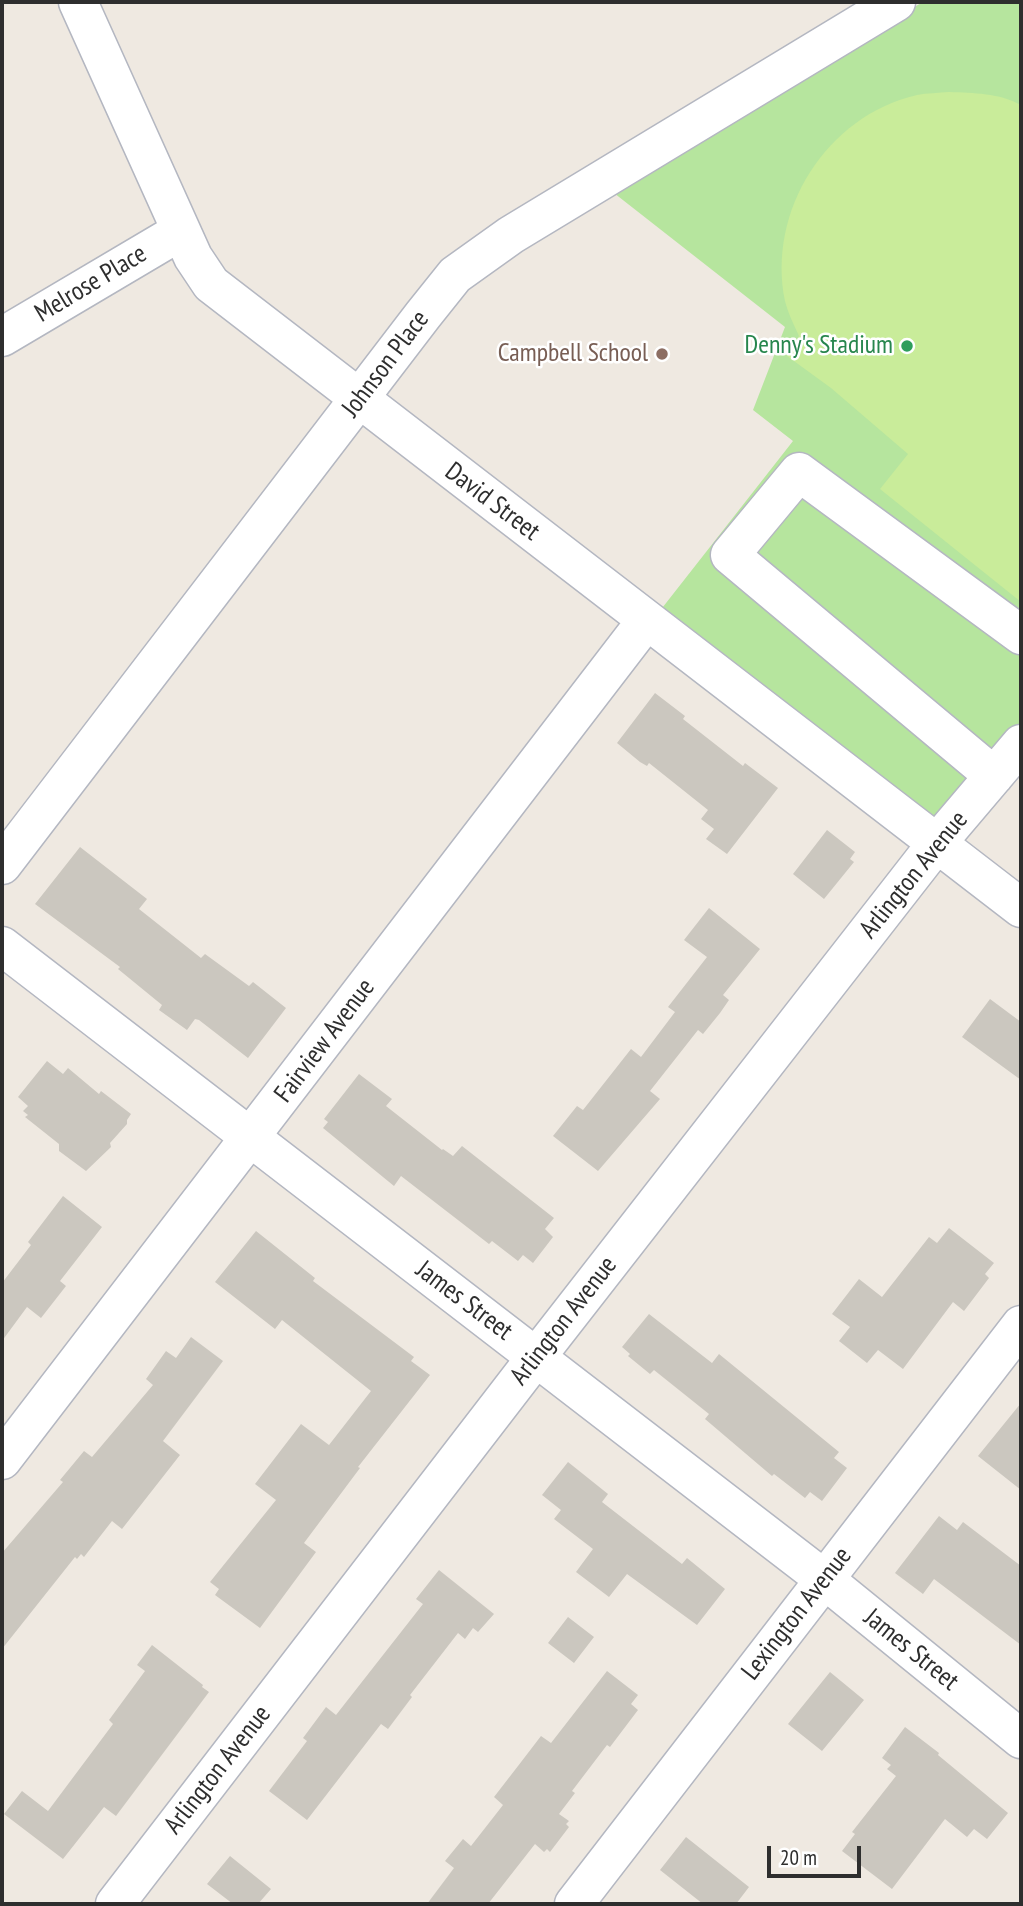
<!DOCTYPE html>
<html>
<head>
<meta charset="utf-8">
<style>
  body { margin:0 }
  #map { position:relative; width:1023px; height:1906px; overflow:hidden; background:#efe9e1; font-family:"PT Sans Narrow",sans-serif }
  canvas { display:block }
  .frame { position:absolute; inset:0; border:4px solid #2e2e2e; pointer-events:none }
  .scale { position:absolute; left:767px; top:1846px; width:94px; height:32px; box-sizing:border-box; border:4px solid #2e2e2e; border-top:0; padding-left:9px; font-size:21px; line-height:24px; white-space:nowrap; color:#2e2e2e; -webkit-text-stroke:5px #fff; paint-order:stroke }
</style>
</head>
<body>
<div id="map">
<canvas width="1023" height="1906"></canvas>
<div class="frame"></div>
<div class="scale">20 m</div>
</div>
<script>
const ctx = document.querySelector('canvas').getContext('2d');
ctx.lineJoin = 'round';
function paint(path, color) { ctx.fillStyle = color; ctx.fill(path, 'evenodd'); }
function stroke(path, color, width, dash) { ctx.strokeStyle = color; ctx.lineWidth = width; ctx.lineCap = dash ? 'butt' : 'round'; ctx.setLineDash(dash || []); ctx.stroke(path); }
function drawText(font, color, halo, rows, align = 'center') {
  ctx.font = font + ' "PT Sans Narrow",sans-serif'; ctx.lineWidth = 5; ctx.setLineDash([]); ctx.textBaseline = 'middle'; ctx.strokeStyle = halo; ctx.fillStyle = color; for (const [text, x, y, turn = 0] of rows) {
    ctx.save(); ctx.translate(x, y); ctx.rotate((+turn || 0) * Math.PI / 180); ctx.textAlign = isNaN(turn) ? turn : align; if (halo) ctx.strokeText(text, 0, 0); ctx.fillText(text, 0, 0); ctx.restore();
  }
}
const green = new Path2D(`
  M923,2h98v770l-58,69 -304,-229 134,-171 -40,-31 32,-83 -180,-141z`);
const pitch = new Path2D(`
  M949,92c25,1 50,1 72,13v497l-141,-113 28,-35 -77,-66 -44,-32 12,-20c-5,-11 -11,-23 -14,-35 -18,-90 41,-185 132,-206 10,-2 22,-2 32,-3z`);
const building = new Path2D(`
  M655,693l30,23 -2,3 60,47 2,-3 33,25 -51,66 -21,-15 8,-10 -13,-10 7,-9 -59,-47 -2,3 -7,-4 -23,-19z
  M827,830l28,22 -5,7 4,3 -30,37 -31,-25z
  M80,847l67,52 -8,10 62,49 4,-4 44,32 4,-4 33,26 -38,50 -49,-38 -4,-1 -8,11 -28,-20 3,-5 -44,-36 2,-2 -85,-63z
  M709,908l51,41 -37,46 6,5 -9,13 -17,21 -5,-4 -48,61 10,8 -62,72 -45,-35 24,-30 6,4 48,-61 10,8 34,-45 -7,-5 39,-50 -23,-17z
  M990,999l31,23v58l-59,-43z
  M47,1061l16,13 5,-6 31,26 2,-3 30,23 -4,6v4l-17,19 1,4 -25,24 -27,-20v-7l-34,-27 3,-2 -5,-4 5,-5 -10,-9z
  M359,1074l33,25 -6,7 56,44 1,-1 10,7 9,-10 92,72 -9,11 8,8 -20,26 -10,-8 -5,6 -26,-20 -3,3 -88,-68 -7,10 -71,-58 5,-6 -4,-3z
  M63,1196l39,31 -42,54 6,5 -25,32 -14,-11 -25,34v-58l29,-38 -3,-3z
  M949,1228l45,35 -9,11 4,4 -25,33 -11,-9 -50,67 -25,-19 -11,13 -28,-22 11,-14 -18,-13 27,-35 23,18 47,-60 8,6z
  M256,1231l59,47 -2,3 101,76 -3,4 19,14 -72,92 2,1 -56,75 12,9 -56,76 -45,-33 4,-6 -9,-7 66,-82 -21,-16 46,-60 28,21 42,-54 -89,-71 -7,9 -60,-47z
  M649,1314l63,49 7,-9 120,98 -5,6 13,10 -25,33 -12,-9 -5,6 -31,-24 -2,2 -67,-57 4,-5 -55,-44 -4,4 -22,-18 2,-2 -8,-7z
  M191,1337l32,24 -60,80 17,14 -58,74 -10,-8 -28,36 -3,-3 -4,5 -2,-2 -73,92v-96l61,-71 -3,-2 24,-29 8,6 61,-72 -7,-6 20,-28 10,7z
  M1021,1403v87l-43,-34z
  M568,1462l40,32 -6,8 80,62 5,-6 38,31 -28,36 -70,-51 -18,23 -33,-25 17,-23 -39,-30 7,-9 -19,-15z
  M939,1516l18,14 6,-8 58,44v79l-87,-66 -11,15 -28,-21z
  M439,1570l55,44 -16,18 -5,-4 -8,11 -7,-6 -48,62 2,2 -24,32 -7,-5 -74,96 -38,-29 38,-50 -4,-3 23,-31 10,8 87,-111 -7,-5z
  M568,1617l26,20 -20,26 -26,-20z
  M152,1645l51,40 -1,2 7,5 -93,124 -12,-9 -41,52 -59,-45 18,-23 26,20 65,-87 -4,-4 36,-49 -8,-6z
  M607,1671l31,24 -7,9 7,6 -28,37 -3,-2 -35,46 3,2 -16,21 10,7 -3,3 3,3 -19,25 -3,-3 -3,3 -9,-8 -47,60h-61l27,-36 -9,-7 18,-22 8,7 32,-41 -9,-8 24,-31 23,-30 10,7z
  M830,1672l34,28 -42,51 -34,-27z
  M905,1727l34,26 -1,2 70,58 -21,26 -13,-10 -7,8 -22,-18 -53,70 -50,-38 13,-17 -3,-2 44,-56 -9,-7 4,-4 -9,-7z
  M686,1837l63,50 -13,17h-33l-43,-34z
  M230,1856l41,33 -13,15h-25l-26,-20z`);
const minor = new Path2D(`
  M78,2l115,255 18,27 810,624
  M2,337l179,-106
  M994,776l-264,-221 69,-83 222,163
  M2,865l421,-550 32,-40 56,-40 385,-233
  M2,946l822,633 197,160
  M2,1460l644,-839
  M115,1904l422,-548 400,-513 84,-99
  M574,1904l447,-579`);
const markers = [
  [907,346,7,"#2e9e5b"],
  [662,354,7,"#8d6e63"]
];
const streetNames = [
  ["Melrose Place",91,284,-31],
  ["Johnson Place",386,364,-53],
  ["David Street",492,502,37],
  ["Arlington Avenue",914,875,-51],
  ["Fairview Avenue",325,1041,-53],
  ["James Street",464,1301,37],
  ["Arlington Avenue",564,1321,-52],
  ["Lexington Avenue",797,1614,-52],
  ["James Street",911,1650,39],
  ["Arlington Avenue",218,1770,-52]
];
const leisureNames = [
  ["Denny's Stadium",893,346]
];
const educationNames = [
  ["Campbell School",648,354]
];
paint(green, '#b6e59e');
paint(pitch, '#c9ec9a');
paint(building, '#cbc7bf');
stroke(minor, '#b4b7c1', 41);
stroke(minor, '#fff', 38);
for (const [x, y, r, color] of markers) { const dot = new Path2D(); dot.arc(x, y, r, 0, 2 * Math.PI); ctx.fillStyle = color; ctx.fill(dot); stroke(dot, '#fff', 2.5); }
drawText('26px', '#2e2e2e', '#fff', streetNames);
drawText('26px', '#27864d', '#fff', leisureNames, 'right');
drawText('26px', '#785e54', '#fff', educationNames, 'right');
</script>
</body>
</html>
